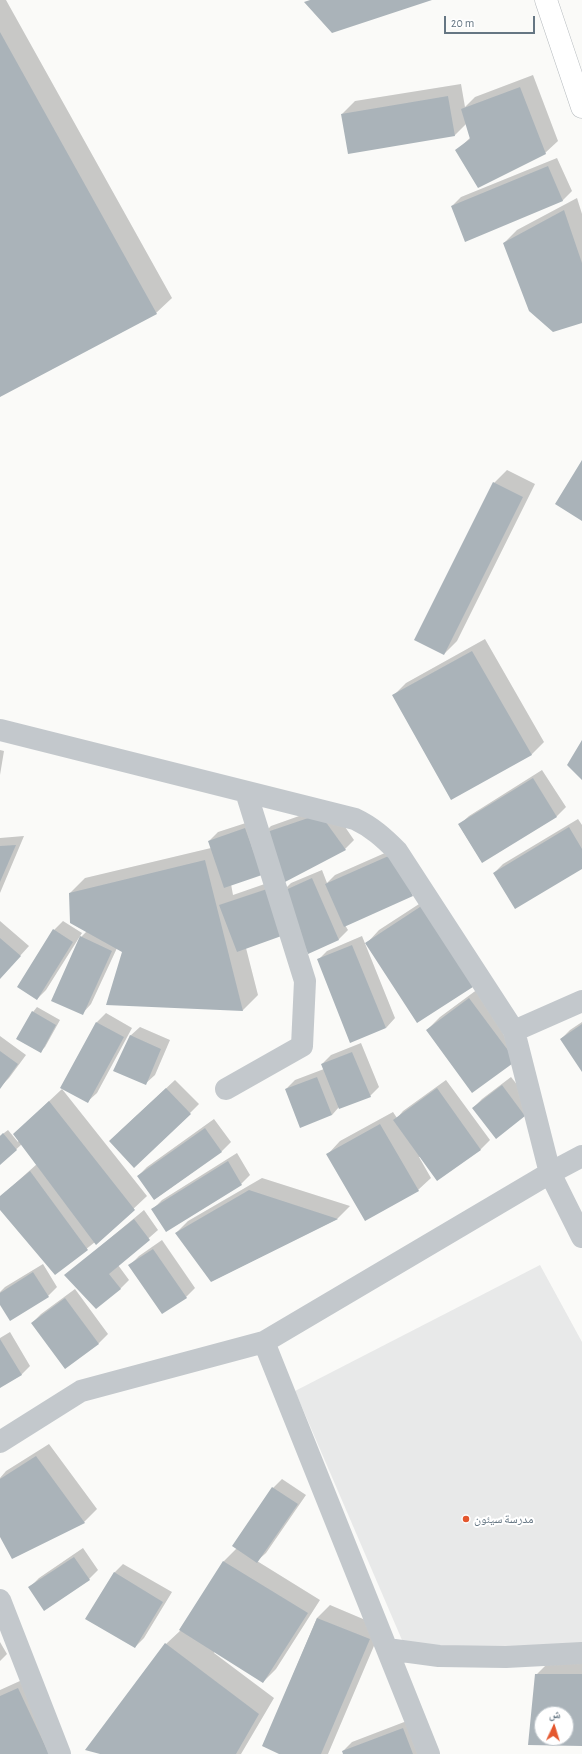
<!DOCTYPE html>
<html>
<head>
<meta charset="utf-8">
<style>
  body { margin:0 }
  #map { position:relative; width:582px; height:1754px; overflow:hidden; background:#fafaf8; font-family:"Alegreya Sans","Noto Naskh Arabic",sans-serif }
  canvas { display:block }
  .north { position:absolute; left:534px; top:1706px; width:40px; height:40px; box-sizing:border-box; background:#fff; border:1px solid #c1c8cd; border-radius:50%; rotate:4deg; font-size:11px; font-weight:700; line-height:16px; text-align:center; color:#657683 }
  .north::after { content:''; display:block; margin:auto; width:14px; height:18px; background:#e4572e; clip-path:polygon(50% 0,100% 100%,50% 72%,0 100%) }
  .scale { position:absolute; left:444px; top:16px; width:91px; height:18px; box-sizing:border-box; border:2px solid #657683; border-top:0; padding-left:5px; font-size:12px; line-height:14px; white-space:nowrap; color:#657683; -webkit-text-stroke:3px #fff; paint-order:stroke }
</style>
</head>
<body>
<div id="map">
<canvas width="582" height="1754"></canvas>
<div class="north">ش</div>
<div class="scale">20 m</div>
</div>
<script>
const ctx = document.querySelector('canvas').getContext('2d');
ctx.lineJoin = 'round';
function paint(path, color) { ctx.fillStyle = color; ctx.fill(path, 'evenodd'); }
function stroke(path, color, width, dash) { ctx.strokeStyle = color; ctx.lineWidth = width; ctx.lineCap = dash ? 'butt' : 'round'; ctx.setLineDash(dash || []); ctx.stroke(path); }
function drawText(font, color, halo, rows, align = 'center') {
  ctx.font = font + ' "Alegreya Sans","Noto Naskh Arabic",sans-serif'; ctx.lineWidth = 4; ctx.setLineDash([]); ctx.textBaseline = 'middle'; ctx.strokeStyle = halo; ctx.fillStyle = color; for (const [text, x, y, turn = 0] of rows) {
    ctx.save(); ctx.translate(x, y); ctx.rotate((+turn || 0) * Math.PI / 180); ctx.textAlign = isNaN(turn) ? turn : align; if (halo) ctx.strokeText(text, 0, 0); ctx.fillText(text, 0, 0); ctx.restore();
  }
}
const built = new Path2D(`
  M540,1265l42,77v306l-177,-1 -110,-256z`);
const shadow = new Path2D(`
  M0,0h6l166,298 -16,15 -156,83z
  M533,75l25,66 -13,12 -89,-2 15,-14 -5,-13 -11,11 -106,18 -7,-39 13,-13 106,-17 4,23 10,-10z
  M557,158l15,33 -10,10 -110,5 9,-9z
  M577,198l5,16v108l-78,-79 13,-13z
  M507,470l28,14 -78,157 -13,13 50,-171z
  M485,639l59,103 -13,13 -137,-60 12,-12z
  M0,750l4,1 -4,24z
  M542,770l24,37 -9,9 -75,46 -23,-37 10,-9z
  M330,805l24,35 -9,9 -83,-14 9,-9z
  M578,819l4,6v43l-88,5 9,-9z
  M255,820l15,45 -39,19 2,11 46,-16 4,12 8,-8 31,-13 5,13 8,-8 68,-30 -58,80 3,5 -9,9 -31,13 -12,-28 -50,24 12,47 -15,15 -135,-6 15,-53 -6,-3 -26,56 -9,10 -1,-77 6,-6 -17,-38 15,-15 126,-30 -2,-7 9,-9z
  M24,836l-24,57v-55z
  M436,893l52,79 -121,-29 12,-13z
  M0,921l29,25 -29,32z
  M63,921l19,12 -36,57 -9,9 17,-69z
  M362,936l33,82 -9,10 -68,-68 9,-9z
  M482,986l33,74 -88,-30 13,-13z
  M37,1007l23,13 -15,27 -4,4 -8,-39z
  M106,1013l26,15 -35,65 -10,9 10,-80z
  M582,1022v48l-21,-31 9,-9z
  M140,1027l30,13 -15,35 -10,9 -15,-48z
  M0,1036l26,19 -17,23 -9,9z
  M361,1043l18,44 -9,9 -31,11 -7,8 -46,-26 9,-9 29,-11 -2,-5 9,-9z
  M511,1077l23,29 -9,9 -52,-7 9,-9z
  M175,1080l24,24 -9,9 -71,19z
  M446,1080l44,60 -9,9 -44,31 -16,-23h-2l12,21 -13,12 -90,-36 12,-13 53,-29 4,6 6,-7z
  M62,1089l85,107 -51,48 -1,-2 -40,32 -55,-65v-12l37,-33 -15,-20 -22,20v-28l8,-6 10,12 10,-21z
  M214,1119l17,23 -9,9 -67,48 -17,-23 9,-9z
  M237,1153l13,22 -9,9 -88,25 9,-9z
  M262,1178l88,28 -13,13 -125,62 -36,-48 12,-12z
  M144,1210l14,20 -40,35 11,15 -9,9 -54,-14z
  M162,1240l33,48 -9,9 -56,-32 9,-9z
  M43,1264l14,23 -9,9 -48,8v-12l5,-5z
  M75,1289l33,45 -9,9 -34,25 -33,-45 9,-9z
  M10,1332l20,34 -9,9 -21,12v-49z
  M49,1444l48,65 -13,13 -71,36 -13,-23v-57l6,-7z
  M282,1479l24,16 -40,58 -9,8 63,39 -44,69 -13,13 -48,-31 -1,2 60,45 -33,56h-138l63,-110 15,-14 43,-69 13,-13 36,-60z
  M83,1548l15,22 -9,9 -59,8 9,-9z
  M123,1564l49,28 -28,46 -9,9 -21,-74z
  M330,1605l52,22 -54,127h-46l-19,-8 54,-128z
  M0,1642l7,12 -7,7z
  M549,1662h33v83l-53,-1 7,-69zM542,1714h24v24h-24z
  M31,1676l36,78h-67v-64z
  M412,1719l13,35h-81l-1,-3 9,-9z`);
const building = new Path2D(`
  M310,0h122l-100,33 -28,-31z
  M0,32l157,282 -157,83z
  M520,87l26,67 -68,34 -23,-38 15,-11 -9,-30z
  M448,96l7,40 -107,18 -7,-40z
  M548,166l15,35 -98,41 -14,-36z
  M564,210l18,53v60l-29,9 -24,-21 -26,-68z
  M582,460v61l-27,-17z
  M493,482l30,15 -79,158 -30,-15z
  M472,651l60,104 -81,45 -59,-105z
  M582,740v40l-15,-15z
  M533,778l24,39 -75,46 -24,-39z
  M320,814l26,36 -61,32 -24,-48z
  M569,827l13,22v20l-67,40 -22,-36z
  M245,828l17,47 -38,13 -16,-47z
  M16,845l-16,37v-36z
  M393,854l20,42 -69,31 -19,-43z
  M205,860l38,151 -137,-6 16,-53 -52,-29 -1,-30z
  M312,878l27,62 -31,14 -27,-62z
  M270,888l17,46 -50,18 -18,-47z
  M423,905l53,80 -59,38 -52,-80z
  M53,929l20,13 -36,58 -20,-13z
  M80,936l32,15 -29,64 -32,-14z
  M0,938l21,18 -21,23z
  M352,945l34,83 -36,15 -33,-84z
  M469,998l47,63 -44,32 -46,-63z
  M32,1011l24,14 -15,28 -25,-14z
  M96,1022l28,15 -36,66 -28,-15z
  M582,1024v48l-22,-33z
  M130,1035l31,14 -15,36 -33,-14z
  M0,1051l18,13 -18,25z
  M352,1052l19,45 -32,12 -18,-45z
  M317,1077l15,38 -32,13 -15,-39z
  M502,1085l23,31 -29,23 -24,-31z
  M166,1088l25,26 -57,54 -25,-27z
  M437,1088l44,62 -44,31 -44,-61z
  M49,1101l86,109 -39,35 -83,-111z
  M380,1124l39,67 -54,30 -39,-67z
  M205,1128l17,24 -68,48 -17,-24z
  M3,1133l14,17 -17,15v-29z
  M228,1161l14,24 -76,47 -15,-23z
  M30,1171l58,79 -33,25 -55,-65v-14z
  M249,1190l89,29 -127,63 -36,-49z
  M134,1219l16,21 -41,34 12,15 -25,20 -32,-34z
  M153,1249l34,49 -25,16 -34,-49z
  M33,1272l16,25 -39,24 -10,-16v-12z
  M65,1298l34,46 -34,25 -34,-46z
  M0,1339l22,36 -22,13z
  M36,1456l49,67 -73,36 -12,-22v-58z
  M272,1487l26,17 -41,59 -25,-17z
  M74,1557l16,23 -46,31 -16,-24z
  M223,1561l85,52 -45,70 -84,-53z
  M114,1572l49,30 -28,46 -50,-29z
  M317,1618l53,21 -49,115h-42l-17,-8z
  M165,1643l94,71 -23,40h-136l-15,-4z
  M535,1674h47v72l-54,-1zM542,1714h24v24h-24z
  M18,1688l31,66h-49v-58z
  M403,1728l10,26h-70l-1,-3z`);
const street = new Path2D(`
  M0,730l355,89c17,8 29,19 42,32l117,180 36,142 32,64
  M514,1031l68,-30
  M226,1089l76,-43 3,-65 -59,-189
  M264,1342l165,412
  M0,1442l81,-51 183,-49 286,-169 32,-17
  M0,1600l60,154
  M387,1649l52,7 67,1 76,-4`);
const primary = new Path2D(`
  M546,0l36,107`);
const markers = [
  [466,1519,4,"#e4572e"]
];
const poiNames = [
  ["مدرسة سيئون",474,1519]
];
paint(built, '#e8e9e9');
paint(shadow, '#0003');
paint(building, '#aab3b9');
stroke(primary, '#b5babe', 23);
stroke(street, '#c3c8cc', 22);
stroke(primary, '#fff', 22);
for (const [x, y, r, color] of markers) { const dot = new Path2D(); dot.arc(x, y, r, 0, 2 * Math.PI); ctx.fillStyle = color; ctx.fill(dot); stroke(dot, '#fff', 1.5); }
drawText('12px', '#657683', '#fff', poiNames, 'left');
</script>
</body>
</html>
